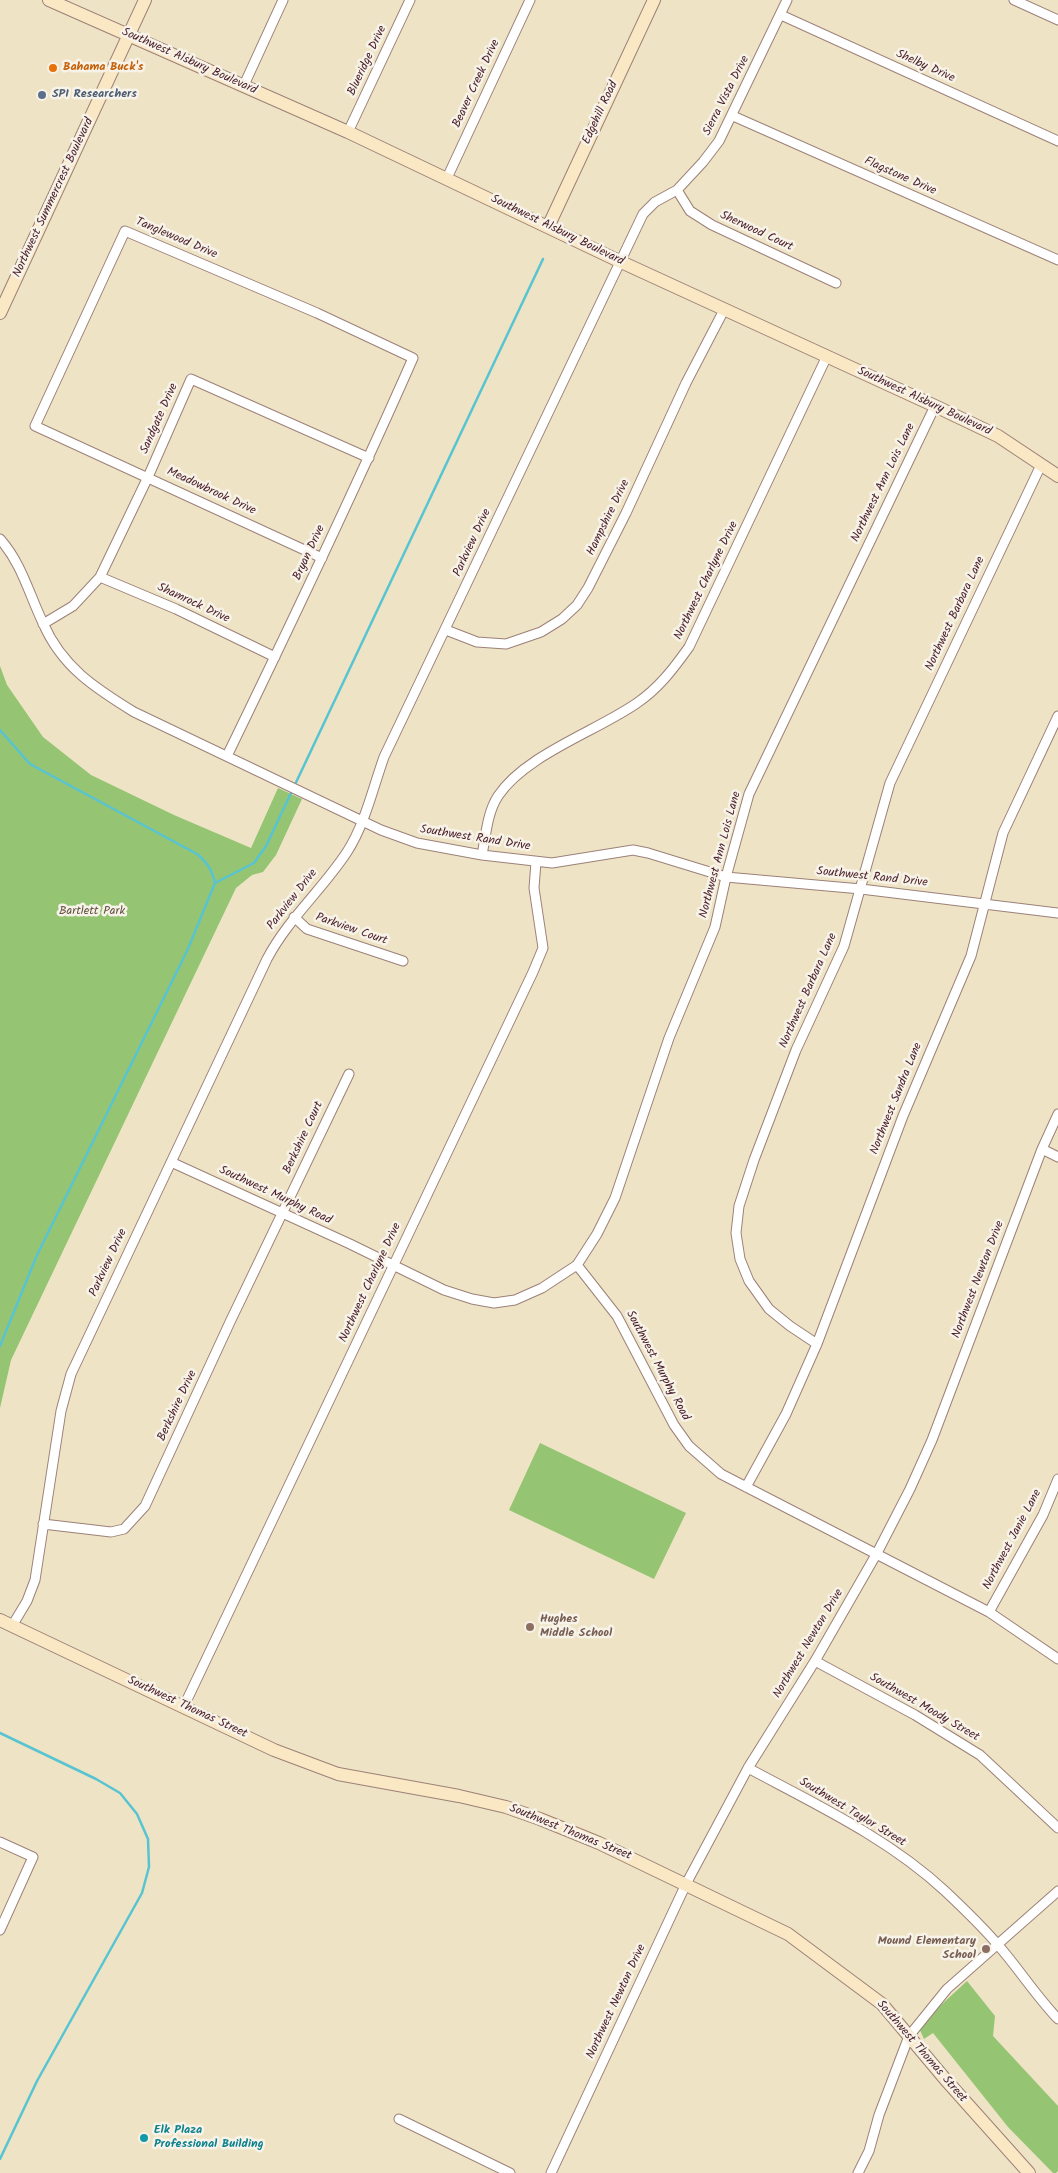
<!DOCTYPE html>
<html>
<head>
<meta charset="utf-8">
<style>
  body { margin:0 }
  canvas { display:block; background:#eee3c5 }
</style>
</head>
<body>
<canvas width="1058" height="2173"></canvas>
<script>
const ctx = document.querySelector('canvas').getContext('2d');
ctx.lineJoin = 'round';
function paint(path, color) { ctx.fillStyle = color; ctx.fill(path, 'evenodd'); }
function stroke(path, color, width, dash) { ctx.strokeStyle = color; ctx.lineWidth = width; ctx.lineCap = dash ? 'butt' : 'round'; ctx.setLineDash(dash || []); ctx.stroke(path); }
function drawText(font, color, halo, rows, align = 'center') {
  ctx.font = font + ' Kalam,sans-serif'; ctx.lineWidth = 5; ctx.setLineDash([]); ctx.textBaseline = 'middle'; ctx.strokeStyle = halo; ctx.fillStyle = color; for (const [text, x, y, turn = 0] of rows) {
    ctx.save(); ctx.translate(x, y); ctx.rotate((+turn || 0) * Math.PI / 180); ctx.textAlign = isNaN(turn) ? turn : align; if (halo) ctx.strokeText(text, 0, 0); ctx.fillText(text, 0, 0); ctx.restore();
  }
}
const green = new Path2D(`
  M0,666l7,19 36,52 48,38 83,40 77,33 27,-60 24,11 -26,56 -13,17 -11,3 -16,13 -225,472 -11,48z
  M540,1443l146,70 -32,66 -145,-69z
  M967,1981l28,35 -2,20 65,70v65l-2,2h-3l-45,-46 -75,-94 -9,6 -4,-9 19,-25h2z`);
const stream = new Path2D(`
  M0,730l30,34 167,90c10,8 15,16 18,29l-28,68 -150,304 -37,91
  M215,883l39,-20 12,-17 277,-587
  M0,1733l96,46 24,14 17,21 11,25 1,28 -7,26 -105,188 -37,78`);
const street = new Path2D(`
  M1014,0l44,20
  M781,15l277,126
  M244,85l39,-85
  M733,116l325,144
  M348,132l62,-132
  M447,178l83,-178
  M677,190l13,21 22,14 124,58
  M0,539c22,25 29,55 43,84 19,44 52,65 91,89l247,118 36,13 65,12 70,8 81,-13 15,3 78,24 135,12 197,24
  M100,577l76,32 99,48
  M43,624l30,-18 27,-29 48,-100 43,-98 178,79
  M446,630l31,12 29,2 35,-12 21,-13 15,-14 11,-17 38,-75 60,-130 38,-73
  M227,756c64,-132 127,-264 186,-398l-96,-45 -192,-82 -90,195 287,132
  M482,855c4,-20 5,-42 16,-59 27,-41 99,-65 139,-93 22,-15 37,-35 52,-56l138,-291
  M294,917l13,12 96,32
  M1042,1149l16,8
  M171,1162l179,82 94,46 28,9 22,4 21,-3 27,-12 35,-23 20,-31 18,-36 54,-160 46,-111 11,-50 23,-83 186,-388
  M577,1265l40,51 57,109 15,21 32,28 268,138 69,47
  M817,1344l-27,-18 -21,-17 -20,-28 -9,-22 -4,-26 3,-27 15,-46 42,-110 48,-104 46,-163 151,-318
  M746,1487l40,-73 31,-70 86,-228 68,-160 32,-123 55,-117
  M43,1524l68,8 13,-3 21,-23 85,-184 119,-248
  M989,1612l54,-97 15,-36
  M12,1626l15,-25 8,-21 26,-169 10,-37 196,-415c21,-40 55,-69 80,-107 18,-28 26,-64 37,-95l259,-543 12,-12 22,-12 26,-28 16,-21 68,-141
  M815,1661l100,54 65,40 78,73
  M184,1706l349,-734 10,-24 -9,-60 2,-26
  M748,1768c67,36 140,70 197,123 18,17 37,35 53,54 21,24 38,51 60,74
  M0,1842l33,15 -33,73
  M399,2119l111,54
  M551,2173l135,-289 62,-116 67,-107 62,-108 33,-64 22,-49 110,-291 16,-35
  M858,2173l11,-22 10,-36 30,-79 38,-47 111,-98`);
const secondary = new Path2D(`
  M49,0l299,132 271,129 316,145 63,30 60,40
  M548,227l106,-227
  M0,313l145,-313
  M0,1620l274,130 64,24 121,22 47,11 34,12 59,24 189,91 94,70 63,75 84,94`);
const markers = [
  [53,68,5,"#e8710a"],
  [42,95,5,"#5c6f8a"],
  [530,1627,5,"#8d6e63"],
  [986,1949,5,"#8d6e63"],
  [144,2138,5,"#0f9aa8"]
];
const streetNames = [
  ["Blueridge Drive",368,61,-65],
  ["Southwest Alsbury Boulevard",189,62,24],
  ["Shelby Drive",925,67,24],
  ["Beaver Creek Drive",477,84,-65],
  ["Sierra Vista Drive",727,96,-63],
  ["Edgehill Road",601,113,-65],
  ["Flagstone Drive",900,177,24],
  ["Northwest Summercrest Boulevard",54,198,-65],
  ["Southwest Alsbury Boulevard",557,231,26],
  ["Sherwood Court",756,232,25],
  ["Tanglewood Drive",176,239,23],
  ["Southwest Alsbury Boulevard",924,402,25],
  ["Sandgate Drive",160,419,-66],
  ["Northwest Ann Lois Lane",884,483,-64],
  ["Meadowbrook Drive",211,492,25],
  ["Hampshire Drive",609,518,-64],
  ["Parkview Drive",473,543,-65],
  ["Bryan Drive",310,553,-65],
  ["Northwest Charlyne Drive",707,581,-64],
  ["Shamrock Drive",193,604,25],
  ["Northwest Barbara Lane",956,614,-65],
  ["Southwest Rand Drive",475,839,9],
  ["Northwest Ann Lois Lane",721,855,-75],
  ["Southwest Rand Drive",872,878,6],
  ["Parkview Drive",293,900,-52],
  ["Parkview Court",351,930,19],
  ["Northwest Barbara Lane",809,991,-66],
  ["Northwest Sandra Lane",897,1099,-68],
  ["Berkshire Court",304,1138,-65],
  ["Southwest Murphy Road",275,1196,25],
  ["Parkview Drive",109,1263,-65],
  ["Northwest Newton Drive",979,1280,-69],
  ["Northwest Charlyne Drive",371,1283,-65],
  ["Southwest Murphy Road",657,1366,62],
  ["Berkshire Drive",178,1406,-65],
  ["Northwest Janie Lane",1013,1540,-62],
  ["Northwest Newton Drive",809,1644,-59],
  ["Southwest Thomas Street",187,1708,25],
  ["Southwest Moody Street",924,1708,30],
  ["Southwest Taylor Street",852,1813,31],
  ["Southwest Thomas Street",570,1833,22],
  ["Northwest Newton Drive",617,2002,-65],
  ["Southwest Thomas Street",921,2052,49]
];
const foodNames = [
  ["Bahama Buck's",63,68]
];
const serviceNames = [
  ["SPI Researchers",52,95]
];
const parkNames = [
  ["Bartlett Park",92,912]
];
const educationNames = [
  ["Hughes",540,1620],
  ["Middle School",540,1634],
  ["Mound Elementary",976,1942,"right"],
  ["School",976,1956,"right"]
];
const cultureNames = [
  ["Elk Plaza",154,2131],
  ["Professional Building",154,2145]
];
paint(green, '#95c473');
stroke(stream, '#58c4d1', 2.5);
stroke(street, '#9c8178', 11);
stroke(secondary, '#9c8178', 14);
stroke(street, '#fff', 9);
stroke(secondary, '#fae7c3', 12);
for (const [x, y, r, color] of markers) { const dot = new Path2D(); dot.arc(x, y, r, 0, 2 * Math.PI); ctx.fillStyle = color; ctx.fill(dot); stroke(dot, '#f7f3e8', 2); }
drawText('12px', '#4a1f2b', '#f7f3e8', streetNames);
drawText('bold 12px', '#c56008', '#f7f3e8', foodNames, 'left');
drawText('bold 12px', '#4e5e75', '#f7f3e8', serviceNames, 'left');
drawText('12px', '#605141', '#f7f3e8', parkNames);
drawText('bold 12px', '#785e54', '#f7f3e8', educationNames, 'left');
drawText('bold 12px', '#0d838f', '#f7f3e8', cultureNames, 'left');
</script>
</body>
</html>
